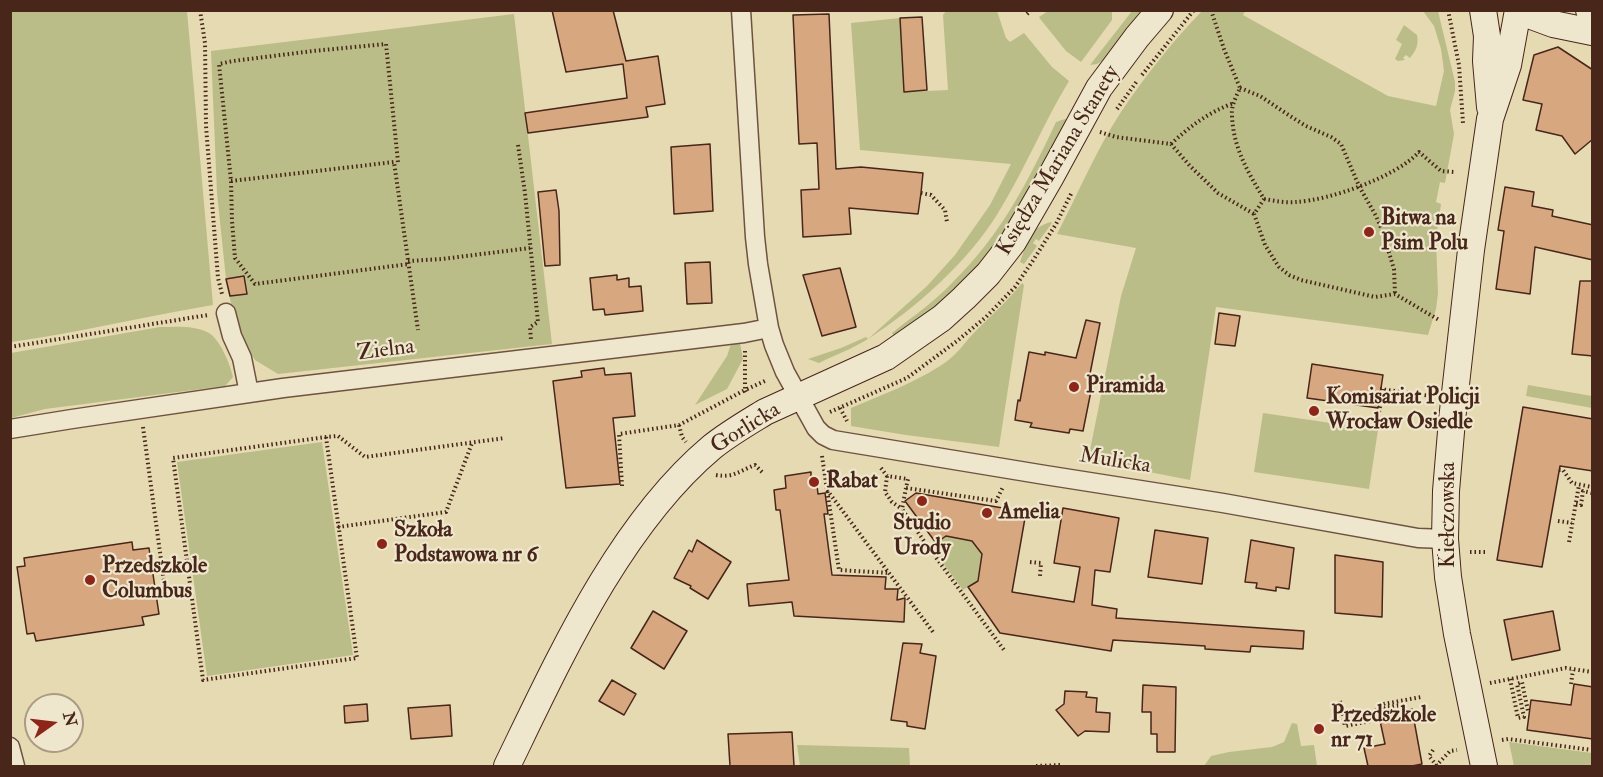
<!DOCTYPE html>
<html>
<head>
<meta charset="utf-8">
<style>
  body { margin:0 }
  #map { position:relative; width:1603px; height:777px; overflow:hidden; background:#e5dab2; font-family:"IM FELL Double Pica",serif }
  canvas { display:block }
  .frame { position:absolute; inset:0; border:12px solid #48261a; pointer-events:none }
  .north { position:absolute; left:24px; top:693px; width:60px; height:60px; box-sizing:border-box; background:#eee7cd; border:2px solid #ac9a85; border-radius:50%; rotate:76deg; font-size:16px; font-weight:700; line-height:24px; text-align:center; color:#48261a }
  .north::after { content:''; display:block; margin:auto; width:21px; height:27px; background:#8f2418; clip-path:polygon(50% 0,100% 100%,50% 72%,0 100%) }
</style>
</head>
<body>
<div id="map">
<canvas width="1603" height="777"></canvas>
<div class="frame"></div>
<div class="north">N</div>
</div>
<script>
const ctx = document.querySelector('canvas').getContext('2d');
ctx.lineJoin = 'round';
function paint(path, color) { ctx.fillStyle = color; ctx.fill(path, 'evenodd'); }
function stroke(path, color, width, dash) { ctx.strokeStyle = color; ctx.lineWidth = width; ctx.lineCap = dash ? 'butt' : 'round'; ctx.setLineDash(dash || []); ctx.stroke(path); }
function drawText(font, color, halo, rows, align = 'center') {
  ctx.font = font + ' "IM FELL Double Pica",serif'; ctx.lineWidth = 4.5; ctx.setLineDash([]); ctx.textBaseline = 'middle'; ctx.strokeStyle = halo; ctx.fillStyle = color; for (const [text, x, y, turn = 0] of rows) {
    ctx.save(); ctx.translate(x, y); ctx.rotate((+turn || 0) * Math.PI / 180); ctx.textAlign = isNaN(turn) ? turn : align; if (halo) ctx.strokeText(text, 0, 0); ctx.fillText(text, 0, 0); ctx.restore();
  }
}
const green = new Path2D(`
  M10,11h177l26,294c-68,11 -135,28 -202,37z
  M946,11h51l9,27 4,4 14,-9 28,34 17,14c-26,43 -45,90 -71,132 -30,49 -82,95 -130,126 -16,10 -33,16 -49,24l-11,-4 33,-11 25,-11 2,2 59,-53 28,-31 35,-50 21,-41 -151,-14 -9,-127 49,-5 5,74 43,-2 -5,-75z
  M1048,11h64v9l-31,42 -15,-11 -25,-31 -2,-3z
  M1132,11h13l-38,47 -10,6 -7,1z
  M1423,11h15l17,71v9l-5,19 4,24 -9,49 -5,-1 -4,20 5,2 -5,35 2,54 -2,16 -8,26 -212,-28 -26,173 -102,-20 33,-164 15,-48 -79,-14c21,-40 39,-84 64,-122 24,-36 51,-70 81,-101h43l-2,4 145,81 48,10 8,-35 -3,-22 -7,-23z
  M514,14l38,330 -274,30 -23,-14 -14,-23 -6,-14 -9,-44 -9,-86 -6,-142z
  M1404,25l13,10c2,9 -1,16 -7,23l-4,-3 -3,3 2,2 -7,1 -3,-2 7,-15 -6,-4z
  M1065,119l2,1c-22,40 -41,83 -69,120 -28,39 -64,70 -104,96l-2,-3c20,-16 42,-31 60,-50 48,-47 76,-101 104,-161z
  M1051,222l1,1 -13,18 -3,-2 -3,4 4,3 -13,18 -4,-2c7,-18 10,-35 31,-40z
  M1022,283l2,2 -25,162 -93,-12 -55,-9v-18c30,-13 61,-24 89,-42 13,-8 21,-18 30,-29 17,-18 36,-34 52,-54z
  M160,327c16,0 32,-2 47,5 13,6 23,32 26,45l-8,9 -180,23 -34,9v-65z
  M740,343l3,16 -16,30 -32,16 32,-49 4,-12z
  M1528,385l64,11v12l-66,-12z
  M1263,413l115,17 -9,59 -115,-17z
  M322,442l31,213 -146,21 -30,-214z
  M946,536l26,5 10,13 -4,27 -15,9 -32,-43z
  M1292,723l5,1 4,22 13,-1 3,21h-113l7,-10 18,-4 43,-5 12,-5z
  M1509,742l83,11v13h-78z
  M797,745l112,3 1,18h-110z`);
const building = new Path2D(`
  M552,10h61l13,51 32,-5 7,48 -19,3 2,10 -120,16 -3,-20 102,-15 -4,-34 -57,8z
  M829,14l7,155 25,-2 62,6 -2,20 -3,21 -69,-6 2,26 -48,3 -2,-47 18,-1 -2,-46 -18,1 -6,-129z
  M922,17l5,73 -23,2 -4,-74z
  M1558,47l35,23v69l-18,15 -13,-18 -26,-6 6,-26 -19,-4 11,-45z
  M710,144l3,67 -39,3 -3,-67z
  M1505,187l29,5 -2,14 21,4 -1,6 41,9v35l-58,-13 -5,47 -34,-5 8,-58 -6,-1z
  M556,190l3,21 1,54 -15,1 -7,-74z
  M710,262l2,41 -25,1 -2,-41z
  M840,268l16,59 -34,9 -19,-61z
  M617,275v5l12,-2v9l12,-1 2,25 -38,4 -1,-6 -11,1 -3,-32z
  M244,276l3,18 -17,2 -4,-17z
  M1580,281h13v75l-21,-2z
  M1219,313l21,3 -5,30 -20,-2z
  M1086,320l14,3 -12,61 3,7 -8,40 -13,-2 -1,4 -39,-6 2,-4 -17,-3 3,-20 2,1 9,-49 16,3v-3l31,6z
  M1312,364l71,11 -5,33 -71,-10z
  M604,368l1,7 26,-2 4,43 -22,2 7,66 -54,4 -13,-107 29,-4 -1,-6z
  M1523,407l70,12v52l-33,-5 -18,101 -45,-7z
  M811,472v6l5,-1 2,17 7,-1 3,21h-4l8,61 54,2 -1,12h13l-1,11 8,-2 -1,24 -110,-6 -2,-14 -43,4 -2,-22 42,-4 -9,-70h-4l-2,-20 12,-2 -1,-12z
  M916,493l104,18 5,7 -13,74 62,10 6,-35 -26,-4 9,-55 56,10 -9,54 -15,-2 -3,35 25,4 -1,9 188,13 -1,18 -52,-3 -1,6 -45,-3v-3l-92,-6 -2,11 -111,-18 -32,-46 10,-6 4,-27 -10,-13 -26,-5 -10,7 -31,-42z
  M1155,530l53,8 -6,46 -54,-7z
  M697,540l34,22 -23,37 -18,-11 1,-2 -17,-8 15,-28 3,2z
  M1251,540l43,8 -5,41 -13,-2v4l-20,-3 1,-5 -12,-1z
  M132,542l1,8 16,-2 10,66 -17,3 2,8 -108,16 -2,-8 -7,1 -10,-67 8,-1 -1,-8z
  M1335,555l48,7 -1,55 -47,-4z
  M653,611l34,20 -23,38 -33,-21z
  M1553,611l7,39 -48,10 -8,-40z
  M903,643l19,1 -2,9 16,3 -11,73 -18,-3v-4l-16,-2z
  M612,680l24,14 -12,21 -25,-14z
  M1574,684l19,3v52l-66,-9 4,-30 40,5z
  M1143,685l33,2 -1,65h-18v-18h-6v-22h-9z
  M1065,691l22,1 -1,5 11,1 -1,14 14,1 -1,19 -24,-1 -7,5 -22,-26 8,-6z
  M367,704l1,17 -23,2 -1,-17z
  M450,705l2,31 -41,3 -3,-31z
  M1412,709l10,55 -10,2h-44l-4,-18 21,-4 -6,-28z
  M792,732l2,34h-64l-2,-32z`);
const path = new Path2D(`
  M200,10l5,33 1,83 12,152 4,16
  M1211,10l13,39 16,39c-4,9 -9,18 -8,27 1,33 16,57 32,84l-10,15 11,31 14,22 10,8 12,5 74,17 20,-3 44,26
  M1448,10l11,55 4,58
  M1027,14l4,-4
  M1142,75l52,-65
  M1240,88l20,8 30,20 16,10 25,11 10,7 18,42 17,30 6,14 12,39 1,25
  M1117,109l20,-28
  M1100,132l16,5 55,7 19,22 28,27 36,21
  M1171,144c19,-18 38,-32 63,-41
  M518,145l7,48 13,129 -8,5 1,13
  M398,162l-12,-118 -73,7 -80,10 -14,3 12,117 1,40 3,37 20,26 154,-20
  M231,181l163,-19 24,168
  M921,193l10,2 14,15 2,12
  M1264,199c11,2 22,4 32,3 34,-2 100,-25 123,-50l22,19 13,1
  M408,261l34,-2 88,-11
  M10,347l198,-32
  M1380,389l51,7
  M746,392l-1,-2 22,-10
  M840,408l7,13
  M830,412l77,-34 50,-37 29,-24 29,-30 19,-28 22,-35 16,-32
  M679,425l3,12 4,5
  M143,427l21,155
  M1376,430l7,-41
  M326,437l31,221 -154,22 -30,-222 153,-21 12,-1 27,21 140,-19
  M822,456l17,114 51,3
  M881,468l6,8 21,3 -2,9 90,13 7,-14
  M1559,470h4l9,13 20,4
  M716,475c18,3 23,-4 39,-10l9,9
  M887,476l-2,16 7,10 10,7
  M622,486l-3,-52 60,-9 66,-35v-39
  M906,488l-4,21 24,35 78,106
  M827,490l106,142
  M1576,504l5,1 2,-14 9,2
  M1558,521l14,2
  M338,527l108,-15 26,-69
  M1569,542l10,-57
  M1470,552h15
  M1030,562l11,1 -1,13
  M1510,679l8,39 6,-1 -7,-33 5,-2 6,29h2
  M1490,683l76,-15 26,4
  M1571,684l2,-14
  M1340,701l5,25 31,-6 -2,-9 10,-3
  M1403,711l-2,-6 -17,3v-4l37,-7
  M1502,740l6,-1 84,11
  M1433,750l-4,6 8,10
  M1036,766l25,-1
  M1436,766l14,-15 7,-1`);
const street = new Path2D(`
  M741,10l14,227 3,27 11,64 5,17 11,27 31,56 7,7 10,5 212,35 178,28 195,35 27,1
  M226,313l6,23 10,22 7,35
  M10,429l62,-10 211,-31 461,-55 25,-5
  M10,747l5,19`);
const secondary = new Path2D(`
  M1483,10l4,26 -1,25 4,46
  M1589,10l3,2
  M1518,11l35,13 39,8
  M507,766c52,-107 112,-241 205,-319 16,-13 35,-24 53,-35l121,-55 56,-39 22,-20 24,-24 25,-32 37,-64 49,-90 38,-51 23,-27
  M1484,766l-27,-132 -9,-57 -3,-38 1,-48 6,-71 19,-170 19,-131 18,-54 10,-55`);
const markers = [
  [1369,232,6,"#8f2418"],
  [1074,387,6,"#8f2418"],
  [1314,411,6,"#8f2418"],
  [814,482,6,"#8f2418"],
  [922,501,6,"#8f2418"],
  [987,513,6,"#8f2418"],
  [382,544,6,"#8f2418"],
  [90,580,6,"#8f2418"],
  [1319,729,6,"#8f2418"]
];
const streetNames = [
  ["Księdza Mariana Stanety",1059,161,-59],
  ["Zielna",386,351,-7],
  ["Gorlicka",746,429,-32],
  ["Mulicka",1115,462,9],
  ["Kiełczowska",1449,515,-90]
];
const poiNames = [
  ["Bitwa na",1381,219],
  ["Psim Polu",1381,244],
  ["Piramida",1086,387],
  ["Komisariat Policji",1326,398],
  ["Wrocław Osiedle",1326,423],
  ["Rabat",826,482],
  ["Amelia",999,513],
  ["Studio",922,524,"center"],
  ["Urody",922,549,"center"],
  ["Szkoła",394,531],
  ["Podstawowa nr 6",394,556],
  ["Przedszkole",102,567],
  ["Columbus",102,592],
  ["Przedszkole",1331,716],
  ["nr 71",1331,741]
];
paint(green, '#bbbd88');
paint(building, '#d7a780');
stroke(building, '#48261a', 1.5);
stroke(street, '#6f5340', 21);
stroke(secondary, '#48261a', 28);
stroke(path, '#48261a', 4, [1.5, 3]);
stroke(street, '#eee7cd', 18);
stroke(secondary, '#eee7cd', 26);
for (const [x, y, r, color] of markers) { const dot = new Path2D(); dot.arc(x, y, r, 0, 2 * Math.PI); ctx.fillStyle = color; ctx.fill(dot); stroke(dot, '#eee7cd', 2); }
drawText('22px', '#48261a', '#eee7cd', streetNames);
drawText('bold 22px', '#48261a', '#eee7cd', poiNames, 'left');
</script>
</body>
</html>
